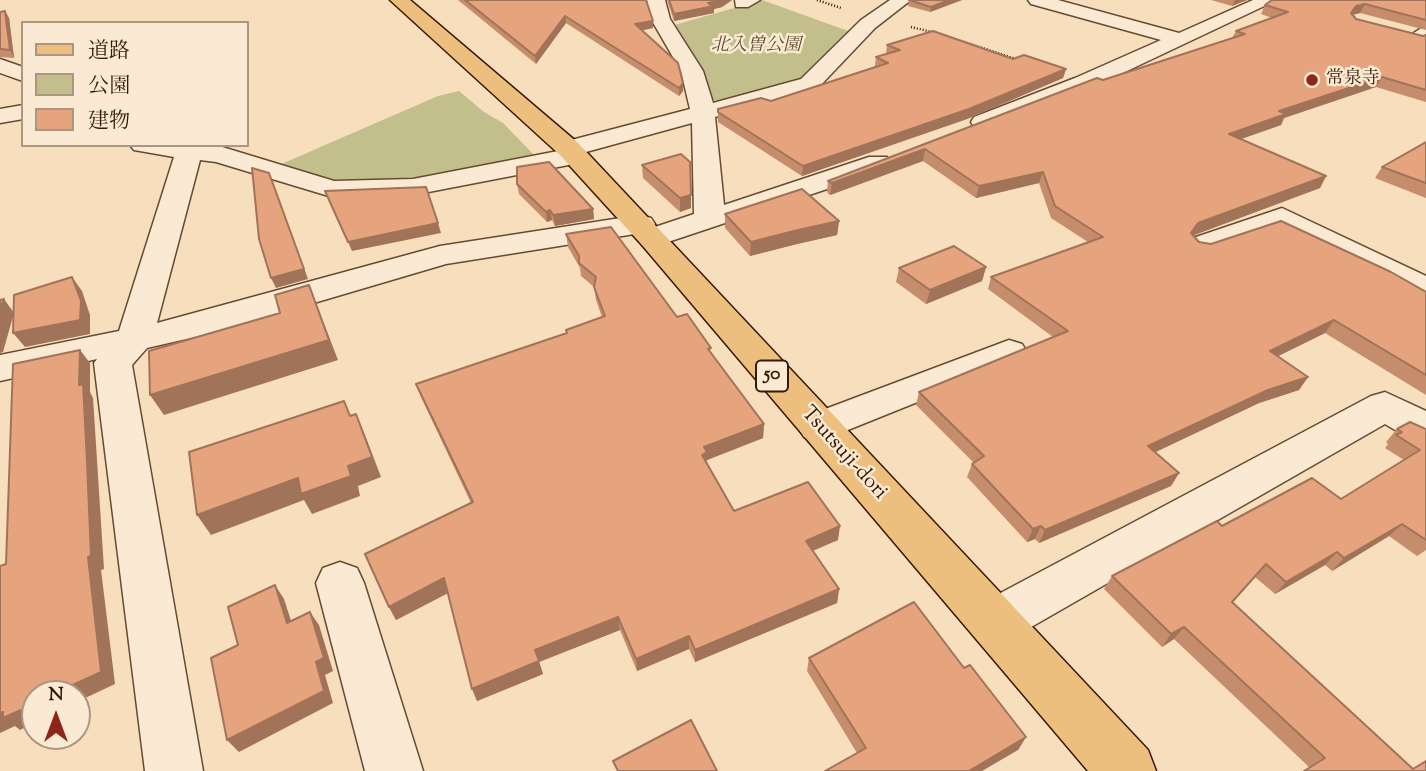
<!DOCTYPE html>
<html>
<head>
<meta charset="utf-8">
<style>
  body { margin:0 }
  #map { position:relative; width:1426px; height:771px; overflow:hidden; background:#f7debc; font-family:"Sorts Mill Goudy","Noto Serif JP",serif }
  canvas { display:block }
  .legend { position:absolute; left:21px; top:21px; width:228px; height:126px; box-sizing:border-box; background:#faead3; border:2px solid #ac9681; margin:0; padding:9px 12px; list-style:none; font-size:21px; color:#371805 }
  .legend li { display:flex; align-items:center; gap:14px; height:35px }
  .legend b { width:35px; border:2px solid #ac9681 }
  .north { position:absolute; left:21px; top:680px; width:70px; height:70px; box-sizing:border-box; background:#faead3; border:2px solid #ac9681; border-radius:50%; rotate:0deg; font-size:19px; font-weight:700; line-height:28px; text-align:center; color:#371805 }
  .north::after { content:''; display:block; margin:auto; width:24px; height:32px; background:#8f2418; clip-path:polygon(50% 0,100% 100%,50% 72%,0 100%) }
</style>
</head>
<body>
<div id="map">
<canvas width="1426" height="771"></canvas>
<ul class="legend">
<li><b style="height:9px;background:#ecbf7e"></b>道路</li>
<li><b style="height:19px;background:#c3bf8c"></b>公園</li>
<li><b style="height:19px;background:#e6a47e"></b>建物</li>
</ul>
<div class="north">N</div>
</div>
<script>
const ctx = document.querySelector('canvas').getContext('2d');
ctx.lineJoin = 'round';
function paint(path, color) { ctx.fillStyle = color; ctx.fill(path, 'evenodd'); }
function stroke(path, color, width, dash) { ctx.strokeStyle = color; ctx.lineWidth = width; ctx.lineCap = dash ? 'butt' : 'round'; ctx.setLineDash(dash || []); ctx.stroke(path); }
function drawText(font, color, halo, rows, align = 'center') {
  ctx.font = font + ' "Sorts Mill Goudy","Noto Serif JP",serif'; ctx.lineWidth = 5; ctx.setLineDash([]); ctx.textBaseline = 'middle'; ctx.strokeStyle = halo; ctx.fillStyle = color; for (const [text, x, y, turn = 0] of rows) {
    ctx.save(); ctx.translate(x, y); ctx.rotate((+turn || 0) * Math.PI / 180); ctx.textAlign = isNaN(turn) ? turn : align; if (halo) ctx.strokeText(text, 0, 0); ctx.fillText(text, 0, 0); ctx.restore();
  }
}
const green = new Path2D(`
  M762,0l89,32 -46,46 -84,24 -10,-3 -40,-73z
  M459,91l25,21 19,11 36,37 -62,12 -128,14 -70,-21 159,-69z`);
const path = new Path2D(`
  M817,0l24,8
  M911,27l25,6
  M961,41l58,19`);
const minor = new Path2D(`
  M647,0h18l5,19 33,52 10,32 88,-24 60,-59 29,-20h21l-36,28 -58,61 -102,28 9,88 145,-48h18l4,6 -4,6 -234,78 -11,-2 -4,-7 3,-5 -195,31 -234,69 -65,15 -15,17 71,406h-58l-51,-408 3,-4 -97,22v-26l119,-24 55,-174 -40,-7 -4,-5 89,1 115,35 79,-2 145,-28 2,-8 130,-34 -9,-38 -30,-52zM692,123l2,91 -42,14 3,-4 -4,-6 -11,-3 -200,31 -283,77 43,-163 16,2 116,35 81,-2 171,-33 4,-6 -2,-4z
  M735,0h25l-12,7h-12z
  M1028,0h30l121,33 74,-33h24l-186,88 -99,39h-18l-3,-5 3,-5 101,-39 86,-38 -130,-36z
  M1426,25v15l-12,8h-14l-3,-4z
  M0,59l23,8v14l-23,-8z
  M23,105v14l-23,4v-14z
  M1282,208l144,68v23l-12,-3 -134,-68 -76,26 -11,-2 -5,-7 5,-7z
  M1009,340l13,4 5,8 -5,8 -204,82 -14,-5 -6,-10 6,-10z
  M1385,392l41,19v34l-14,-5 -27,-16 -373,214 -18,7 -18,-7 -7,-16 7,-16 395,-210z
  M340,562l17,6 7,15 59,188h-58l-49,-188 7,-15z`);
const major = new Path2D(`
  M390,0h20l168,143 570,607 8,21h-68l-446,-526 -82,-90z`);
const wall = new Path2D(`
  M458,0h188l7,21v7l-12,2 42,61 -4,5 -113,-73 -30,41z
  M667,0h65l-10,7 -8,2v4l-40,8z
  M909,0h53l-32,12 -22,-6z
  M1211,0h36l-15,6z
  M1426,0v32v-2l-66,-17 -7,2 3,4 67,17 3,-1v67l-50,-15 -92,31 -3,7 -40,14 85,37 -6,12 -127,47 6,7 227,50v103l-101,-62 -47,23 30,21 -9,13 -40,13 -104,49 24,21 -8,13 -132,57 -4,-4 -8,3 -60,-65 5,-13 2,-1 -58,-58 3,-13 134,-55 -65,-48 3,-12 97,-35 -37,-24 -12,-35 -63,15 -53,-37 -93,34 -3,-3 1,-11 275,-101 129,-42 4,-7 36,-13 -11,-4 4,-9z
  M5,11l4,7 5,40 -14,-1v-45z
  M887,45l126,14 53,10 -3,9 -96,41 -165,57 -84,-54v-13l53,-8 105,-35h-1l1,-9 11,-3h-1z
  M1426,142v56l-51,-20 7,-11z
  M642,165l49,43 -11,4 -37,-34z
  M517,184l76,25 1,10 -39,7 -3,-6 -5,2 -28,-28z
  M725,214l114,7 -2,14 -40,9 -47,12 -25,-28z
  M566,234l111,83 34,36 53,71 -1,14 -56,22v5l27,46 104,29 -25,11 26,38 -2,14 -142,59 -6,-13 -52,22 -17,-41 -81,32 4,12 -66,27 -29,-108 -52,27 -7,-13 82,-104 -50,-106 -5,-13 151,-51 35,-16 -6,-17 -2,-13 -13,-11 -1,-8 -12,-21z
  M986,267l-4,14 -56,23 -30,-22 3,-14z
  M1397,429h29v121l-9,6 -28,-20 -57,35 -7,-6 -50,29 -20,-17 -23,26 181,166 13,2 -117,-4 -135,-128 -12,8 -58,-58 8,-13 110,-50 119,-27 63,-39 -19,-12 3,-4 -2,-2z
  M809,658l155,10 62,69 -8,13 -161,3 -50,-82z`);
const shadedWall = new Path2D(`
  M723,0h9l-10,7 -8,2v4l-40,8v-7l34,-11z
  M949,0h13l-32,12 1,-5z
  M1235,0h12l-15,6z
  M1365,4l-5,9 -9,2v-2l5,-7z
  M5,11l4,7 5,40 -4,-8z
  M565,16l1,7 -30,41 -1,-8z
  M653,21v7l-18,4v-8z
  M1066,69l-3,9 -96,41 -165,57 1,-10z
  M1382,77l-6,10 -92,31 -3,7 -57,20 5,-11 50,-23z
  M683,83v8l-4,5v-8z
  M925,149l-2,12 -93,34 2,-12z
  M1043,172l-4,11 -63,15 3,-12z
  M1326,176l-6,12 -128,48 -1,-3 7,-10z
  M273,182l35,97 -32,9 -5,-10z
  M691,195v13l-11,4v-14z
  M593,209l1,10 -39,7 -2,-11z
  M550,210l2,10 -5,2 -1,-10z
  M839,221l-2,14 -40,9 -47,12 1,-14 47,-12z
  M438,223l3,10 -89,18 -4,-9z
  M986,267l-4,14 -56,23 4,-14z
  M72,277l10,14 8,24v19l-65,13 -12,-14z
  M309,285l29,75 -174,55 -14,-20 179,-55z
  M4,299l10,14 -11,39 -3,1v-43z
  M1334,320l-9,13 -63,31 8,-13z
  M80,350l10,13v29l3,6 11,171 -3,1 14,114 -34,16 1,12 -5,3v-21h-10l-1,-6 22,-131 -9,-172z
  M1308,377l-9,13 -40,13 -118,56 7,-13 120,-56z
  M356,414l9,21 16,42 -23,9 2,10 -48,18 -8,-14 -93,35 -14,-20 101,-37 50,-12z
  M764,424l-1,14 -56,22v6l-5,-11 2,-8z
  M1179,473l-8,13 -132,57 6,-13z
  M1402,524l-13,12 -57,35 12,-13z
  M840,526l-2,14 -34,14 2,-13z
  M1041,526l-6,13 -8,3 6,-13z
  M1337,552l-12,13 -50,29 11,-12z
  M444,578l6,14 -54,28 -7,-13z
  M275,585l9,14 12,37 -9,-13z
  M839,589l-2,14 -142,59v-12z
  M310,612l9,13 14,46 -8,4 8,28 -94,49 -12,-12 89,-78z
  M618,617l2,13 -81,32 -4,-12z
  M1184,627l-10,12 -12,8 9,-13z
  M689,636v13l-52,22 -1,-12z
  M539,661l4,13 -66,27 -5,-12z
  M21,710l14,5v16l-7,-5 -8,4 -5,-4 -15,7v-20z
  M1026,737l-8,13 -36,21h-13z`);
const building = new Path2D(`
  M465,0h181l7,21 -18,3 43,39 5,20 -4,5 -114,-72 -30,40z
  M669,0h54l-15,3 6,3 -40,8z
  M909,0h40l-18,7z
  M1272,0h154v20l-61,-16 -9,2 -5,7 5,6 67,17 3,-1v55l-44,-13 -103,34 7,3 -57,20 97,42 -128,47 -7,10 8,9 12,2 70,-23 110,51 35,20v83l-92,-55 -64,31 38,26 -40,13 -120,56 31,27 -134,57 -4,-4 -8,3 -61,-65 12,-8 -65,-64 149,-61 -77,-54 112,-40 -48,-31 -12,-34 -64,14 -54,-37 -93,34 -4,-2 269,-103 6,2 142,-46 -9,-3 52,-19 -23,-7z
  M5,11l5,39 -10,-1v-37z
  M933,31l80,28 11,-4 42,14 -97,40 -166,57 -85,-54v-3l43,-11 10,3 117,-38 -12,-6 24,-7 -13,-5z
  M1426,142v41l-44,-16z
  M681,154l9,8 1,33 -11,3 -38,-33z
  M549,162l44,47 -40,6 -3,-5 -4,2 -29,-28v-17z
  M252,168l17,5 35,96 -33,9 -12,-39z
  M426,187l12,36 -90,19 -23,-51z
  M802,189l37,32 -41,9 -47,12 -26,-28z
  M611,227l66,90 10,-3 24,34 -3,1 56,75 -60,23 3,5 -5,3 32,56 74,-29 32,44 -34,15 33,48 -144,61 -6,-14 -53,23 -18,-42 -83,33 4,11 -67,28 -28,-111 -55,29 -24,-53 108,-52 -57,-118 151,-51 -1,-3 39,-14 -11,-29 2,-10 -17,-14v-7l-13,-22z
  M954,246l32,21 -56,23 -31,-22z
  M72,277l9,24 -1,19 -67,13 1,-38z
  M309,285l20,55 -179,55 -1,-44 131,-38 -5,-18z
  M4,299l-4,11v-10z
  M80,350l-1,35 4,-1 4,78 4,94 -3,1 13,115 -35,16 1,6h-32v21l-14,6v-11l-18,8v-6l-3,1v-147l6,-2 7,-200z
  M344,401l6,15 6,-2 16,43 -24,9 3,10 -50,18 -3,-16 -101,37 -8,-63z
  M1410,422l16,7v111l-24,-16 -58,34 -7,-6 -51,30 -20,-18 -34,38 181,167 13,-8v10h-122l21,-13 -141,-131 -13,7 -59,-58 105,-55 5,5 90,-48 29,21 79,-49 -24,-15 6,-3 -5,-3z
  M275,585l12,38 23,-11 14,46 -8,4 8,29 -97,49 -16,-82 27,-13 -10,-38z
  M914,602l50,66 6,-3 56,72 -57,34h-144l41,-23 -57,-90z
  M691,720l26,51h-99l-5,-10z`);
const markers = [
  [1312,80,7,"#8f2418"]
];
const farParknames = [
  ["北入曽公園",756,47]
];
const farPoinames = [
  ["常泉寺",1326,80]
];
const shields = [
  [772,376,32]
];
const shieldNames = [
  ["50",772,376]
];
const streetNames = [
  ["Tsutsuji-dori",843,454,48]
];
paint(green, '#c3bf8c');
stroke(minor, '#674a33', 3);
stroke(major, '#371805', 3);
stroke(path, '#371805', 2.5, [1, 2]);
paint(minor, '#faead3');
paint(major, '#ecbf7e');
paint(wall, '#c68d6c');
paint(shadedWall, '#a17358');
paint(building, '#e6a47e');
stroke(building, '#a17358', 2);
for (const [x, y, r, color] of markers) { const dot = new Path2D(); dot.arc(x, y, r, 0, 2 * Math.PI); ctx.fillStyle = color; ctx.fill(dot); stroke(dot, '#faead3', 2.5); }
drawText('italic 18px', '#614a2e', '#faead3', farParknames);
drawText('18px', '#371805', '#faead3', farPoinames, 'left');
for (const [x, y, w] of shields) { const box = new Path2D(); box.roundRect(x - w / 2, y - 15.5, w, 31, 5); ctx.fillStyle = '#faead3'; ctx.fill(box); stroke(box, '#371805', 2); }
drawText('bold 19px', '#371805', null, shieldNames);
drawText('21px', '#371805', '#faead3', streetNames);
</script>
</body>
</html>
